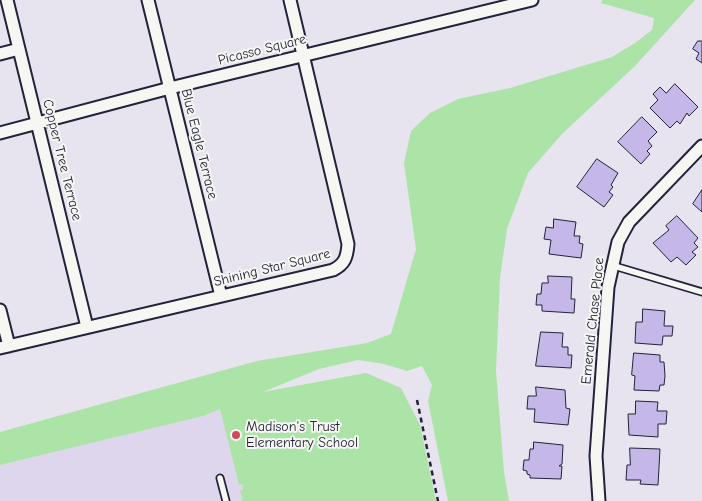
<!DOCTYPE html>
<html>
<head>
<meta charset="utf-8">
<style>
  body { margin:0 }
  canvas { display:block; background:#e7e3ef }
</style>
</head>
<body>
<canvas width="702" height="501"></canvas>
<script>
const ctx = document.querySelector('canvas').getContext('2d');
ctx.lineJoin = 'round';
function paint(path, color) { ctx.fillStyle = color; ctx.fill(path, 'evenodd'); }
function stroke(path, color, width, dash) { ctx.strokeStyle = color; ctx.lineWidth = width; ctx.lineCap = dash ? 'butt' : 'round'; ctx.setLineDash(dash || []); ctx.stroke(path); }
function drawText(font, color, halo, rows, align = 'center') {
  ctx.font = font + ' "Comic Neue",sans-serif'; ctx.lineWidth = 4; ctx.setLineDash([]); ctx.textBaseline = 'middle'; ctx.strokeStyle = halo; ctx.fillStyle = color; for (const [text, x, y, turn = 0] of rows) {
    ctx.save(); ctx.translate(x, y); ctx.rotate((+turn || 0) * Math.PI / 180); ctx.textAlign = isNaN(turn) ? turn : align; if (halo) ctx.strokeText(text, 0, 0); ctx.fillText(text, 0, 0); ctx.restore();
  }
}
const built = new Path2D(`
  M366,373l35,15 34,113h-435v-56z`);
const green = new Path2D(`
  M602,0h93l-60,66 -73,68 -34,39 -21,56 -7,49 -4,93 8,101 5,29h-61l-20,-100 4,-16 -10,-19 -15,5 -23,-7 -26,-4 -39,9 -56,23 103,-19 35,15 19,37 16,76h-196l3,-1 -3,-9 3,-2 -1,-5 -3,1 -19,-76 -17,7 -203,49v-33l257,-71 110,-18 24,-9 25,-85 -12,-86 7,-32 19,-18 28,-14 52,-11 102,-31 23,-14 17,-13 2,-12 -53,-15z`);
const building = new Path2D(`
  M698,41h4v22l-6,-4 3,-6 -6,-4z
  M675,84l23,23 -9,9 -2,-3 -7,11 -3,-3 -7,7 -20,-20 8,-8 -5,-6 7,-7 6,6z
  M642,117l15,15 -9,9 4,5 -5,5 3,3 -9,10 -23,-22z
  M597,159l21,14 -7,12 2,2 -4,5 4,3 -9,12 -27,-20z
  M702,190v22l-9,-8z
  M677,216l21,22 -4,5 4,4 -6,5 4,3 -10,10 -9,-8 -6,5 -18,-19 16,-13 -3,-4z
  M554,219l22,3 -2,14h6l-1,7 4,1 -2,14 -32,-4 2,-14 -7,-1 2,-12 7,1z
  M548,276l24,1 -1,22h4l-1,14 -32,-2v-6h-6l1,-11h4l1,-11h6z
  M643,309l22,2 -1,15h9l-1,10h-9l-1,9 -27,-2 1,-21h6z
  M541,332l22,1 -1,14h6v8h4l-1,13 -35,-2z
  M634,353l26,2v7h4l1,14 -1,9h-4l-1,6 -25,-1 1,-14 -3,-1z
  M536,387l29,3 1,18 4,1 -2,16 -34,-3 1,-13h-8l1,-13h8z
  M636,401l22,1 -1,9h10l-1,13h-8v13l-29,-2 -1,-21h7z
  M534,442l29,3 -1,19 -3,2h3l-1,13 -31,-1v-3l-3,-1v-3l-4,-1 1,-10h5l1,-11h3z
  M630,448l30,1 -2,36 -18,-1 1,-4h-15l1,-15h3z`);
const path = new Path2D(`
  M417,400l21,101`);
const service = new Path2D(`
  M611,265l91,27
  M220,478l6,23`);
const minor = new Path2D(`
  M7,0l80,327
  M148,0l73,296
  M0,54l19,-5
  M0,133l170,-45 362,-88
  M0,310l9,36
  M0,348l333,-78c12,-6 14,-13 15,-26l-58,-244
  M599,501l-3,-45 12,-169 10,-45 11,-20 73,-76`);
const markers = [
  [236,435,5,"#d1495b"]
];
const streetNames = [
  ["Picasso Square",262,50,-14],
  ["Blue Eagle Terrace",199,144,76],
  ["Copper Tree Terrace",62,160,76],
  ["Shining Star Square",272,268,-14],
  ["Emerald Chase Place",593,321,-84]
];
const poiNames = [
  ["Madison's Trust",246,427],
  ["Elementary School",246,443]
];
paint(built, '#ddd6ed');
paint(green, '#ace4a8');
paint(building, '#c5b8e9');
stroke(building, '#22223b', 1);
stroke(service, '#22223b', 9);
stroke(minor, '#22223b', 15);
stroke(path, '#22223b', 2.5, [5, 4]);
stroke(service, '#f6f6f2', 5.5);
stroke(minor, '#f6f6f2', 11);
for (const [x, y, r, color] of markers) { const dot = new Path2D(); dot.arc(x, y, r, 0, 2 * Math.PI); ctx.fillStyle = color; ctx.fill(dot); stroke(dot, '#f6f6f2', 2); }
drawText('14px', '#22223b', '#f6f6f2', streetNames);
drawText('14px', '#22223b', '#f6f6f2', poiNames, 'left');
</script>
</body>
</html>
